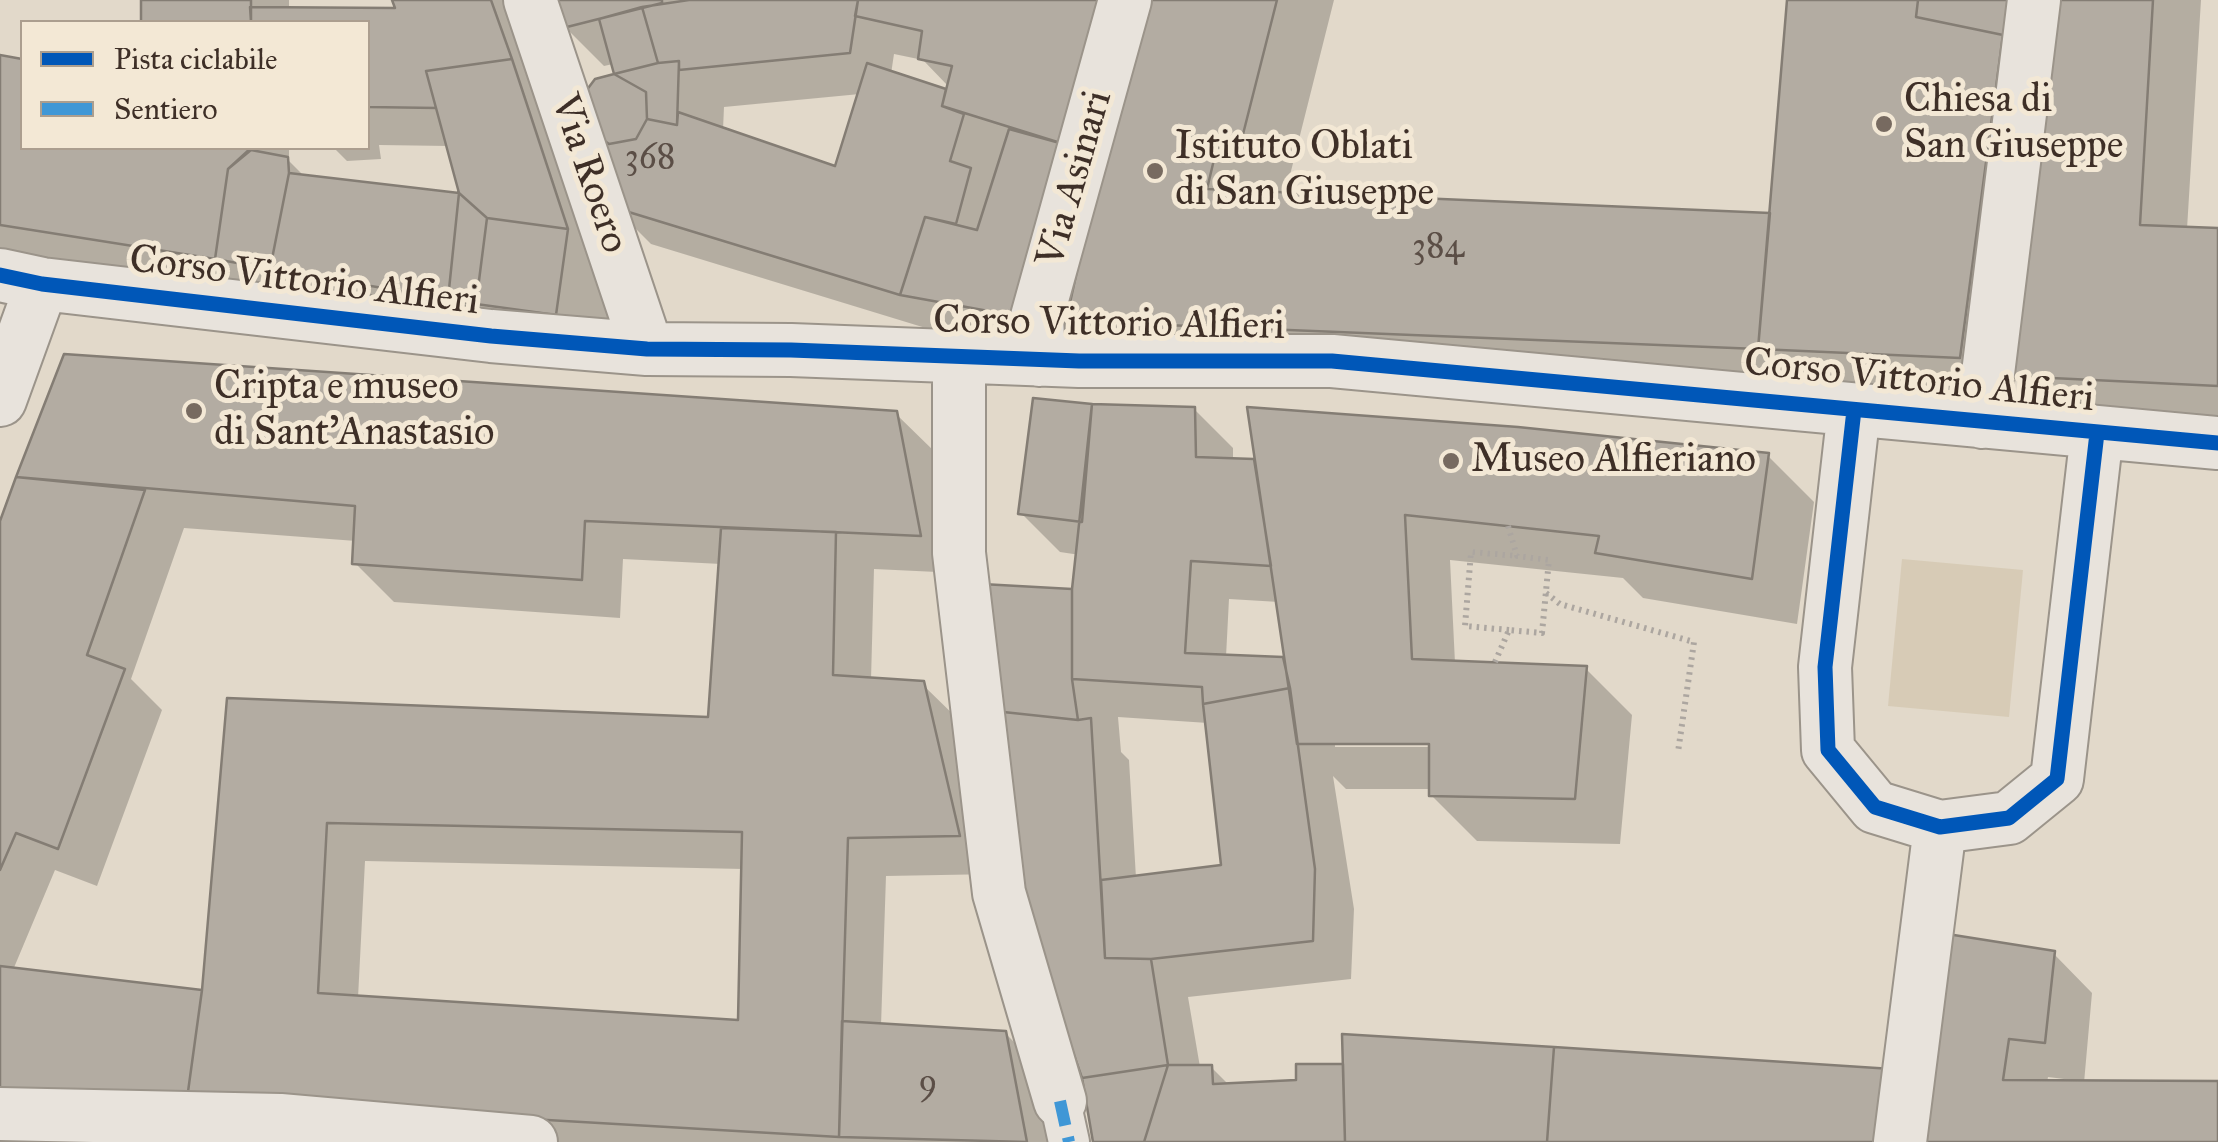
<!DOCTYPE html>
<html>
<head>
<meta charset="utf-8">
<style>
  body { margin:0 }
  #map { position:relative; width:2218px; height:1142px; overflow:hidden; background:#e2d9ca; font-family:"IM FELL Great Primer",serif }
  canvas { display:block }
  .legend { position:absolute; left:20px; top:20px; width:350px; height:130px; box-sizing:border-box; background:#f3e8d5; border:2px solid #ab9e8f; margin:0; padding:12px 18px; list-style:none; font-size:30px; color:#3e2f27 }
  .legend li { display:flex; align-items:center; gap:20px; height:50px }
  .legend b { width:50px; border:2px solid #ab9e8f }
</style>
</head>
<body>
<div id="map">
<canvas width="2218" height="1142"></canvas>
<ul class="legend">
<li><b style="height:12px;background:#0057b8"></b>Pista ciclabile</li>
<li><b style="height:12px;background:#3f97d6"></b>Sentiero</li>
</ul>
</div>
<script>
const ctx = document.querySelector('canvas').getContext('2d');
ctx.lineJoin = 'round';
function paint(path, color) { ctx.fillStyle = color; ctx.fill(path, 'evenodd'); }
function stroke(path, color, width, dash) { ctx.strokeStyle = color; ctx.lineWidth = width; ctx.lineCap = dash ? 'butt' : 'round'; ctx.setLineDash(dash || []); ctx.stroke(path); }
function drawText(font, color, halo, rows, align = 'center') {
  ctx.font = font + ' "IM FELL Great Primer",serif'; ctx.lineWidth = 10; ctx.setLineDash([]); ctx.textBaseline = 'middle'; ctx.strokeStyle = halo; ctx.fillStyle = color; for (const [text, x, y, turn = 0] of rows) {
    ctx.save(); ctx.translate(x, y); ctx.rotate((+turn || 0) * Math.PI / 180); ctx.textAlign = isNaN(turn) ? turn : align; if (halo) ctx.strokeText(text, 0, 0); ctx.fillText(text, 0, 0); ctx.restore();
  }
}
const green = new Path2D(`
  M1902,559l121,11 -14,147 -121,-11z`);
const shadow = new Path2D(`
  M144,0h145v10h109l-3,-10h119l99,277 -11,83 -602,-104v-198l22,4v86h267v13l16,16 157,19 -14,-50 -69,-1 2,14 -34,2 -13,-13h34v-126h-225z
  M556,0h778l-49,195 488,21 17,-216h411l-14,229 31,1v200l-160,-9 -48,-48 -4,30 -891,-36 -42,-43 -11,37 -120,-28 -291,-89 -39,-39 5,-129 -4,-12 -9,2 -39,-39zM894,54l29,6 26,27 -1,5 -57,-18zM860,94l-24,75 -113,-39 1,-23z
  M66,356l830,58 40,39 22,120 -84,-4 -3,111 51,4 40,39 35,151 -111,2 -5,150 124,7 29,29 15,80h-767l-282,-21v-592zM184,528l172,13 -1,22 39,39 226,16 3,-59 98,5 -11,156 -481,-20 -24,293 -192,-23 42,-100 42,16 65,-176 -31,-31zM365,861l378,8 -2,154 -383,-25z
  M1092,407l102,2 39,39v13h20l5,6 510,-11 46,46 -17,122 -154,-26 -20,-20 -173,-18 5,103 131,6 46,46 -12,129 -143,-3 -46,-46v-6h-85l-13,-13 21,133 -3,70 -163,18 12,70h11l19,19 661,-14 162,-119 39,40 -8,90h134v59h-1123l-11,-65 -55,-159 51,-363 -20,-3 -39,-39zM1229,599l50,3 9,64 -6,-7 -56,-2zM1118,717l90,6 16,144 -88,11 -7,-118 -8,-8zM1335,742h106v5h-106zM2048,1077l24,3 -1,3h-24z`);
const building = new Path2D(`
  M141,0h110v22h-110z
  M392,0h99l21,59 -86,12 10,37 -68,-1v-85h-117l-1,-15 145,1z
  M554,0h108v3l-99,25z
  M689,0h169l-8,53 -171,17v-9l-21,2 -16,-56z
  M858,0h242l-33,145 -125,-39 10,-40 -34,-7 4,-28 -67,-15z
  M1136,0h141l-39,154 -21,-7 -10,42 563,24 -12,136 -692,-28z
  M1787,0h131l-2,17 87,18 -43,323 -202,-9z
  M1918,0h91l-6,35 -87,-18z
  M2053,0h100l-13,225 78,3v158l-208,-10z
  M642,7l16,56 -44,11 -15,-55z
  M0,55l22,4v89h229l-23,21 -13,90 -215,-34z
  M512,59l56,170 -81,-11 -28,-25 -33,-122z
  M679,61l-2,64 -30,-6 -1,-27 -32,-18 44,-11z
  M867,63l79,26 -4,17 22,8 -14,47 21,7 -15,56 -31,-7 -25,78 -291,-89 -24,-79 24,17 27,-5 11,-20 30,6 1,-13 157,54z
  M614,74l32,18 1,27 -11,20 -27,5 -24,-17 -5,-28 15,-20z
  M1009,129l58,16 -51,171 -116,-21 25,-78 52,13z
  M251,150l37,7 1,16 -19,96 -55,-10 13,-90z
  M289,173l170,20 -11,106 -178,-30z
  M459,193l28,25 -11,86 -28,-5z
  M487,218l81,11 -12,86 -80,-11z
  M64,354l833,57 24,125 -336,-15 -3,59 -230,-16 3,-58 -339,-29z
  M1033,398l59,6 -10,118 -64,-8z
  M1092,404l103,3 1,50 58,2 17,107 -80,-5 -6,92 98,4 7,31 -87,16 -1,-17 -130,-8v-90z
  M1247,407l271,20 251,26 -17,126 -157,-26 4,-17 -194,-21 7,144 175,7 -12,133 -146,-3v-52h-132z
  M16,477l129,13 -58,165 38,14 -67,180 -42,-16 -16,37v-349z
  M721,528l115,4 -3,143 91,6 36,155 -112,2 -9,299 -652,-38 15,-109 25,-292 481,19zM327,823l415,9 -4,188 -420,-27z
  M982,584l90,5v90l6,41 -84,-9z
  M1290,688l25,181 -2,72 -162,18 -46,-1 -4,-78 120,-15 -18,-161z
  M994,711l84,9 13,-2 14,240 46,1 17,106 -86,13 -56,-160z
  M1941,933l114,18 -10,92 -36,-4 -6,41 215,1v61h-296z
  M0,966l202,24 -15,109 -187,-9z
  M842,1021l164,10 21,111 -188,-5z
  M1342,1034l212,13 -7,95h-202z
  M1554,1047l338,22 -4,73h-341z
  M1296,1064h47l2,78h-201l24,-77h44l1,19 83,-4z
  M1168,1065l-24,77h-51l-11,-64z`);
const path = new Path2D(`
  M1546,593l14,11 134,38 -16,110
  M1509,630l-44,-4 6,-74 46,4
  M1495,662l14,-32 33,3 7,-73 -32,-4 -9,-30`);
const pedestrian = new Path2D(`
  M1060,1101l9,41`);
const minor = new Path2D(`
  M530,0l117,349
  M0,275l42,9 449,52 156,13 144,1 288,11h253l886,82
  M959,356v197l40,340 61,208
  M1039,360l-2,-43 88,-317
  M0,400l42,-116
  M1854,410l-29,257 3,83 47,57 65,20 69,-9 48,-39 40,-346
  M1982,422l52,-422
  M0,1114l280,6 251,22
  M1900,1142l40,-315`);
const quiet = new Path2D(`
  M1060,1101l9,41`);
const cycleway = new Path2D(`
  M0,275l42,9 449,52 156,13 144,1 288,11h253l886,82
  M1854,410l-29,257 3,83 47,57 65,20 69,-9 48,-39 40,-346`);
const markers = [
  [1884,124,10,"#776a60"],
  [1155,171,10,"#776a60"],
  [194,411,10,"#776a60"],
  [1451,461,10,"#776a60"]
];
const numberNames = [
  ["368",650,159],
  ["384",1438,248],
  ["9",928,1084]
];
const poiNames = [
  ["Chiesa di",1904,101],
  ["San Giuseppe",1904,147],
  ["Istituto Oblati",1175,148],
  ["di San Giuseppe",1175,194],
  ["Cripta e museo",214,388],
  ["di Sant'Anastasio",214,434],
  ["Museo Alfieriano",1471,461]
];
const streetNames = [
  ["Via Roero",588,174,71],
  ["Via Asinari",1076,179,-74],
  ["Corso Vittorio Alfieri",304,282,7],
  ["Corso Vittorio Alfieri",1109,325,1],
  ["Corso Vittorio Alfieri",1919,382,6]
];
paint(green, '#d7cbb6');
paint(shadow, '#0003');
paint(building, '#b3aca2');
stroke(building, '#847d74', 2.5);
stroke(pedestrian, '#9b948a', 44);
stroke(minor, '#9b948a', 56);
stroke(path, '#aca6a0', 6, [2.5, 5]);
stroke(pedestrian, '#e8e3dc', 40);
stroke(minor, '#e8e3dc', 52);
stroke(quiet, '#3f97d6', 12, [25, 12]);
stroke(cycleway, '#0057b8', 15);
for (const [x, y, r, color] of markers) { const dot = new Path2D(); dot.arc(x, y, r, 0, 2 * Math.PI); ctx.fillStyle = color; ctx.fill(dot); stroke(dot, '#f3e8d5', 4); }
drawText('35px', '#5b4e46', null, numberNames);
drawText('40px', '#3e2f27', '#f3e8d5', poiNames, 'left');
drawText('40px', '#3e2f27', '#f3e8d5', streetNames);
</script>
</body>
</html>
